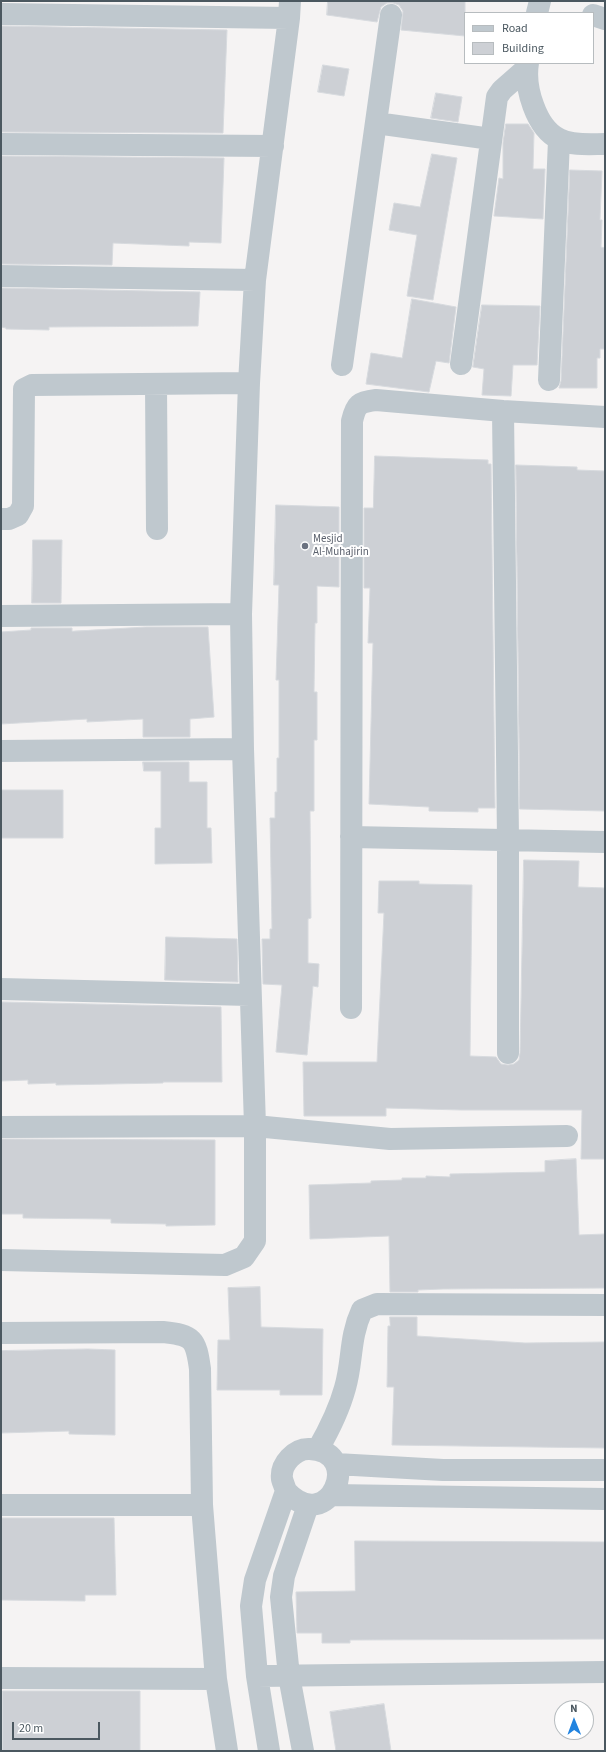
<!DOCTYPE html>
<html>
<head>
<meta charset="utf-8">
<style>
  body { margin:0 }
  #map { position:relative; width:606px; height:1752px; overflow:hidden; background:#f5f3f3; font-family:"Source Sans 3",sans-serif }
  canvas { display:block }
  .frame { position:absolute; inset:0; border:2px solid #4b5860; pointer-events:none }
  .legend { position:absolute; left:464px; top:12px; width:130px; height:52px; box-sizing:border-box; background:#fff; border:1px solid #b7bcbf; margin:0; padding:5px 7px; list-style:none; font-size:12px; color:#4b5860 }
  .legend li { display:flex; align-items:center; gap:8px; height:20px }
  .legend b { width:20px; border:1px solid #b7bcbf }
  .north { position:absolute; left:554px; top:1700px; width:40px; height:40px; box-sizing:border-box; background:#fff; border:1px solid #b7bcbf; border-radius:50%; rotate:359deg; font-size:11px; font-weight:700; line-height:16px; text-align:center; color:#4b5860 }
  .north::after { content:''; display:block; margin:auto; width:14px; height:18px; background:#2284e0; clip-path:polygon(50% 0,100% 100%,50% 72%,0 100%) }
  .scale { position:absolute; left:12px; top:1722px; width:88px; height:18px; box-sizing:border-box; border:2px solid #4b5860; border-top:0; padding-left:5px; font-size:12px; line-height:14px; white-space:nowrap; color:#4b5860; -webkit-text-stroke:3px #fff; paint-order:stroke }
</style>
</head>
<body>
<div id="map">
<canvas width="606" height="1752"></canvas>
<div class="frame"></div>
<ul class="legend">
<li><b style="height:5px;background:#bfc8ce"></b>Road</li>
<li><b style="height:11px;background:#cdd0d5"></b>Building</li>
</ul>
<div class="north">N</div>
<div class="scale">20 m</div>
</div>
<script>
const ctx = document.querySelector('canvas').getContext('2d');
ctx.lineJoin = 'round';
function paint(path, color) { ctx.fillStyle = color; ctx.fill(path, 'evenodd'); }
function stroke(path, color, width, dash) { ctx.strokeStyle = color; ctx.lineWidth = width; ctx.lineCap = dash ? 'butt' : 'round'; ctx.setLineDash(dash || []); ctx.stroke(path); }
function drawText(font, color, halo, rows, align = 'center') {
  ctx.font = font + ' "Source Sans 3",sans-serif'; ctx.lineWidth = 4; ctx.setLineDash([]); ctx.textBaseline = 'middle'; ctx.strokeStyle = halo; ctx.fillStyle = color; for (const [text, x, y, turn = 0] of rows) {
    ctx.save(); ctx.translate(x, y); ctx.rotate((+turn || 0) * Math.PI / 180); ctx.textAlign = isNaN(turn) ? turn : align; if (halo) ctx.strokeText(text, 0, 0); ctx.fillText(text, 0, 0); ctx.restore();
  }
}
const building = new Path2D(`
  M328,1h137v35l-64,-6 2,-19 -4,-6 -6,-2h-6l-6,4 -4,15 -50,-7z
  M1,26l226,4 -4,103 -222,-1z
  M323,65l26,4 -5,27 -26,-4z
  M436,93l26,4 -4,25 -27,-4z
  M506,124h22l6,9 -1,36h12l-2,50 -49,-3 5,-38 4,1v-36z
  M432,154l25,4 -24,142 -26,-4 10,-61 -28,-5 5,-27 26,4z
  M1,156l223,2 -3,85 -32,-1v4l-76,-3 -1,22 -111,-1z
  M570,170l32,1 -2,49h2l-1,27 4,1v101h-5v9h-3v30h-38l2,-7z
  M1,288l199,4 -2,34 -149,1v3l-43,-1v-1l-5,-1z
  M412,299l44,8 -7,56 -13,-2 -7,31 -63,-8 5,-31 31,5z
  M482,305l58,1 -3,59h-24l-2,31 -29,-1 2,-26 -11,-2z
  M375,456l113,4v4h3l4,344h-17v4l-49,-1v-4l-60,-3 4,-161h-5l2,-55h-6v-80h9z
  M516,465l61,2v3l28,1v340l-85,-2z
  M276,505l63,2v80l-22,-1v37h-2l-1,69h3v48h-3v71h-4l1,107 -3,1v44l11,1 -1,23 -5,-1 -6,69 -31,-3 6,-67 -19,-1 -1,-45h8v-10h2l-2,-111h5v-26h2v-34h2v-78h-3l3,-95h-5z
  M33,540h29l-1,63h-29z
  M146,627h62l6,90 -24,2v18h-47v-18l-56,3v-3l-86,5v-92l30,-2v-2h41v3z
  M143,762h46v20h18v46h4l1,35 -57,1v-36h6v-57h-17z
  M1,790h62v48h-62z
  M524,860l55,1 -1,26 27,1v271h-24l1,-49h-121l-75,-2v8h-82l-1,-54h74l7,-149h-6l1,-32h40v3l53,1 -2,171 26,1 5,7 7,1 6,-1 5,-4 1,-7z
  M166,937l71,2 1,43 -73,-2z
  M1,1002l220,5 1,75h-59v1l-107,2v-2l-28,1v-4l-27,1z
  M1,1139l214,1v85l-49,1v-2l-55,-1v-4l-88,-1v-4h-22z
  M576,1159l3,76 26,-1v54l-162,1 -25,1v2h-28l-1,-56 -79,3 -1,-54 62,-2v-2l31,-1v-2h24v-2l24,1v-3l95,-2v-11z
  M260,1287l1,40 62,2 -1,66h-42v-5h-63l1,-50h12l-2,-52z
  M390,1317h27v19l108,7 80,-1v106l-213,-3 2,-58h-7l1,-61h2z
  M88,1349l27,1v85l-46,-1v-3l-68,2v-82z
  M2,1518h112l2,77h-31v6l-83,-1z
  M355,1541l250,1v97l-255,1v3h-28v-10h-25l-1,-41 59,-1z
  M3,1691h137v60h-137z
  M384,1704l7,47h-55l-6,-39z`);
const minor = new Path2D(`
  M537,13l3,-12
  M1,14l288,4
  M593,15l12,4
  M528,63c-4,24 8,65 31,76 13,7 32,5 46,5
  M376,123l115,16
  M1,144l272,2
  M1,276l254,4
  M461,364l36,-267 5,-7 25,-22
  M342,365l49,-350
  M549,380l10,-240
  M156,384l1,145
  M503,411l5,428v214
  M1,519h8l9,-4 5,-9 1,-117 8,-4 217,-2
  M1,616l240,-2
  M1,751l242,-2
  M351,837l254,5
  M1,989l249,6
  M351,1008l1,-587c4,-17 7,-19 24,-21l127,11 102,6
  M1,1127l254,-1 135,13 177,-3
  M1,1260l224,5 19,-8 11,-16v-115l-12,-377 -2,-135 8,-231 6,-103 34,-262 1,-17
  M1,1333l162,-1c30,3 33,7 37,37l2,136 14,174 11,72
  M318,1449c11,-19 21,-39 27,-61 8,-27 4,-50 17,-78l15,-6 228,1
  M336,1464l107,6h162
  M332,1495l273,4
  M1,1505h201
  M257,1676l348,-4
  M1,1678l215,1
  M269,1751l-12,-75 -6,-70 4,-26 31,-89c-1,-4 -3,-8 -4,-12 -2,-15 13,-31 28,-30 55,3 19,88 -24,42
  M303,1751l-14,-75 -8,-79 3,-21 24,-71`);
const markers = [
  [305,546,4,"#6b7280"]
];
const worshipNames = [
  ["Mesjid",313,540],
  ["Al-Muhajirin",313,553]
];
paint(building, '#cdd0d5');
stroke(building, '#d7dade', 1);
stroke(minor, '#bfc8ce', 22);
for (const [x, y, r, color] of markers) { const dot = new Path2D(); dot.arc(x, y, r, 0, 2 * Math.PI); ctx.fillStyle = color; ctx.fill(dot); stroke(dot, '#fff', 1.5); }
drawText('11px', '#5b616d', '#fff', worshipNames, 'left');
</script>
</body>
</html>
